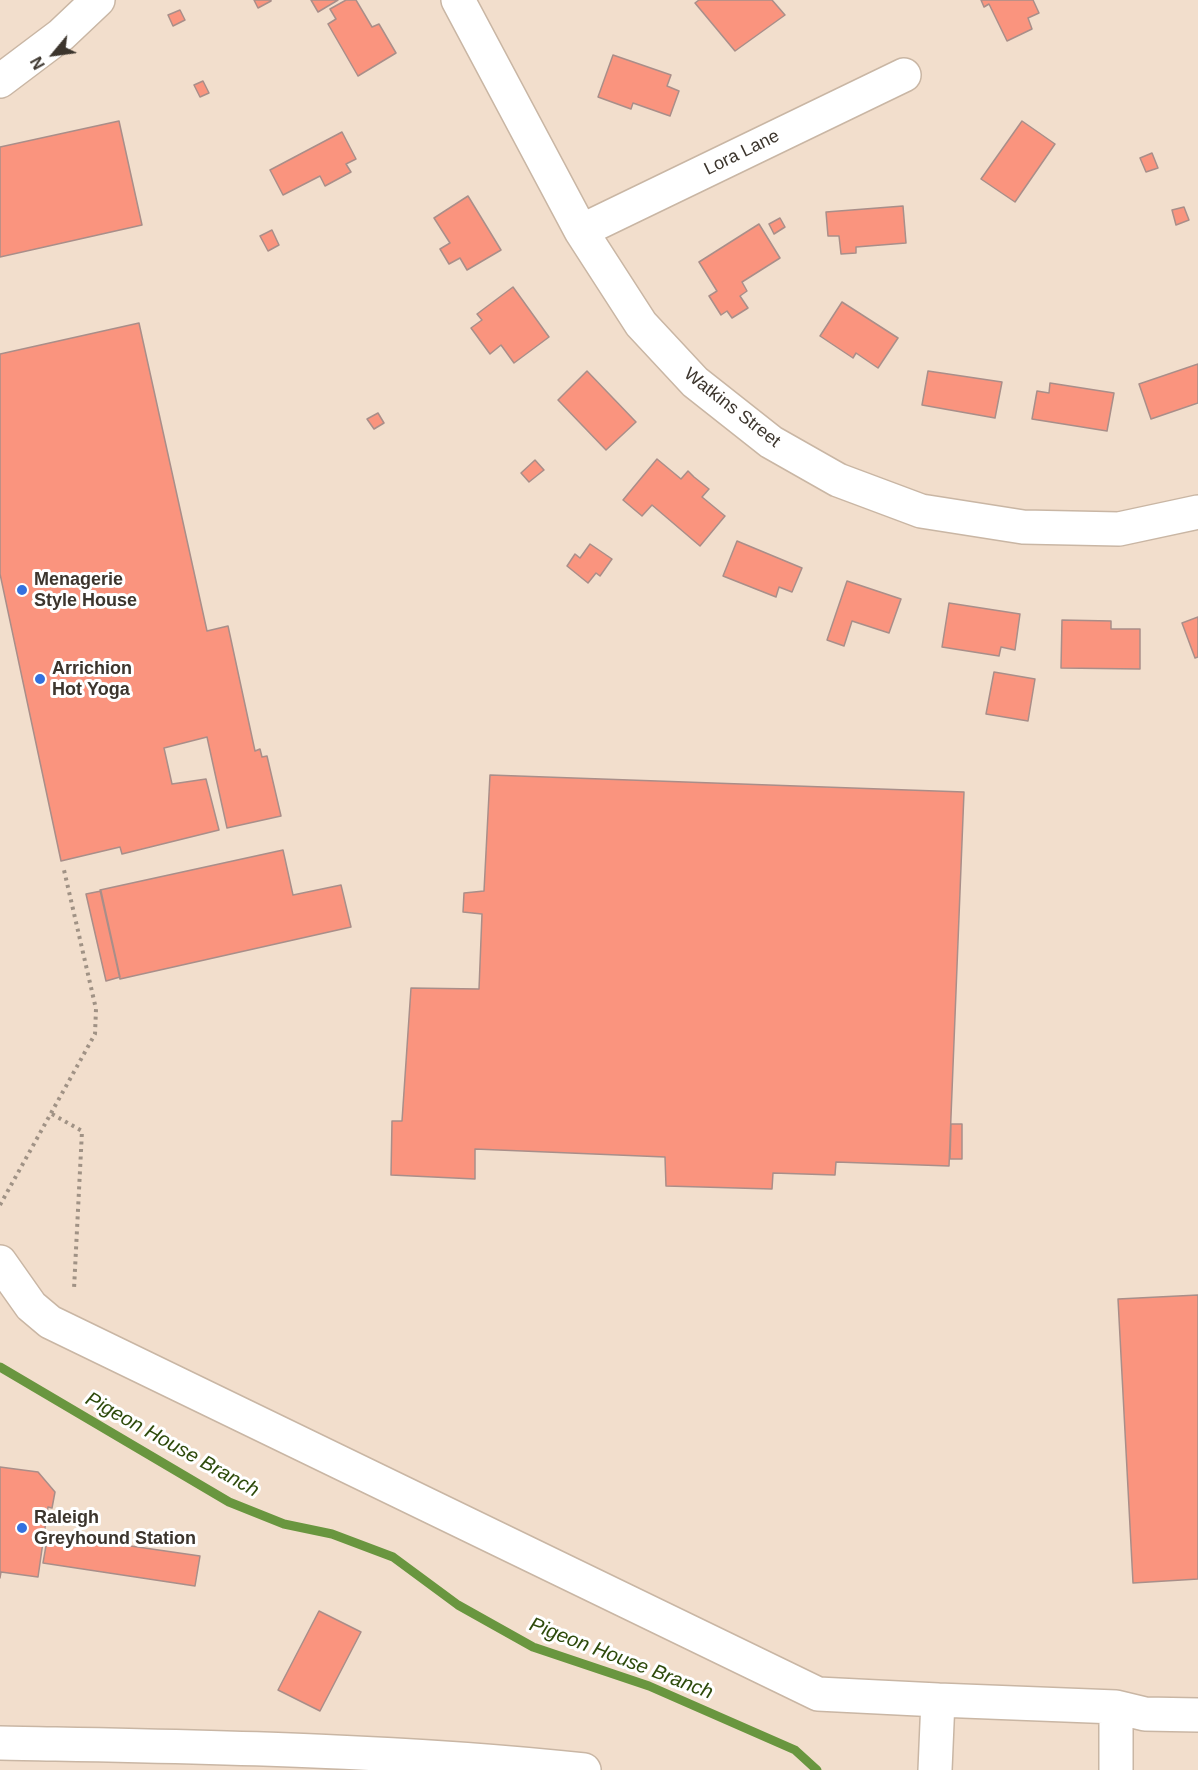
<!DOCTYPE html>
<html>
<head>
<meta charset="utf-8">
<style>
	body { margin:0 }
	#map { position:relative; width:1198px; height:1770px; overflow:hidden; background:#f2decc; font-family:Arial,sans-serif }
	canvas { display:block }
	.north { position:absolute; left:24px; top:24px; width:60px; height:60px; -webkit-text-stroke:4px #fff; paint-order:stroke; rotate:241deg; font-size:16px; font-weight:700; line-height:24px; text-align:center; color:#3c352d }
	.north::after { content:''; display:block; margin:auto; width:21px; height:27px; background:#3c352d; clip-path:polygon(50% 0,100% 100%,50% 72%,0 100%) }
</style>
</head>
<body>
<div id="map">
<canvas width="1198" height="1770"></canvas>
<div class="north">N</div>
</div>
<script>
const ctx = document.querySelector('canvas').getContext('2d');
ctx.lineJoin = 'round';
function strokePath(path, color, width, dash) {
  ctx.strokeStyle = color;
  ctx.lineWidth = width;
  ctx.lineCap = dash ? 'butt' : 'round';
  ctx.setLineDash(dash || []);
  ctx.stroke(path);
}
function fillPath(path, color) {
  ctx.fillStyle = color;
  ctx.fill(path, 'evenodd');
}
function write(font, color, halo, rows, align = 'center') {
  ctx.font = font + ' Arial,sans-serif';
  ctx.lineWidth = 6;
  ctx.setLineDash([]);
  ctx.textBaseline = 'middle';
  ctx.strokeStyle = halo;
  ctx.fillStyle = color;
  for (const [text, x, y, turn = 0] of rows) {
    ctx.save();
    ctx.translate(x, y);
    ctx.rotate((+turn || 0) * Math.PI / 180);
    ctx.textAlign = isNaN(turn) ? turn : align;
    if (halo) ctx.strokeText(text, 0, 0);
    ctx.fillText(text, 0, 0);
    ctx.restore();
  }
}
const stream = new Path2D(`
	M0,1367l229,135 55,22 48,10 61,23 65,48 75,42 116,39 146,64 22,20`);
const building = new Path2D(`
	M254,0h17v1l-13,7z
	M311,0h27l-20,12z
	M346,0h10l16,27 7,-3 17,29 -38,23 -30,-52 8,-5 -6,-10z
	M699,0h73l13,15 -50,36 -40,-48z
	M981,0h52l6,13 -11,5 4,11 -25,12 -18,-37 -5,3z
	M180,10l5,10 -12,6 -5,-11z
	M613,55l58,20 -4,11 12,5 -9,25 -37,-13 -2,6 -33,-12z
	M203,81l6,12 -9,4 -6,-12z
	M119,121l23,104 -142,32v-110z
	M1022,121l33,23 -40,58 -34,-23z
	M342,132l14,27 -10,5 5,8 -26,14 -5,-10 -37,19 -13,-25z
	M1152,153l6,15 -12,4 -6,-14z
	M468,196l33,54 -34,20 -7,-12 -11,6 -9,-15 10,-6 -16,-25z
	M903,206l3,37 -50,4v6l-15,1 -2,-18h-11l-2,-24z
	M1184,207l5,13 -13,5 -4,-15z
	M780,218l5,9 -11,7 -5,-10z
	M759,224l21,34 -38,24 5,9 -7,5 8,12 -16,10 -5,-7 -6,4 -12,-19 8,-5 -18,-29z
	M272,230l7,15 -11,6 -8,-15z
	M513,287l36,50 -35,26 -13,-18 -11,9 -19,-26 11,-8 -5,-6z
	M842,302l56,36 -20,30 -22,-15 -3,5 -33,-22z
	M139,323l68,308 21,-5 27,125 5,-2 2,8 5,-1 14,60 -54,12 -20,-91 -43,11 8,36 34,-5 13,51 -97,24 -2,-7 -59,14 -61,-287v-220z
	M1198,364v39l-47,16 -12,-35z
	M587,371l49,51 -30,28 -48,-50z
	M928,371l74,11 -7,36 -73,-13z
	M1050,383l64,10 -7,38 -75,-12 5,-28 12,2z
	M378,413l6,10 -10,6 -7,-10z
	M657,459l24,20 7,-8 6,6 15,12 -7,8 23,19 -25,30 -48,-41 -10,11 -19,-16z
	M535,460l9,10 -15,12 -8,-9z
	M737,541l65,27 -10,24 -13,-5 -3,10 -53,-21z
	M590,544l22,15 -12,17 -4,-3 -8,10 -21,-17 8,-12 5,4z
	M847,581l54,18 -12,34 -37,-12 -8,25 -17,-6z
	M949,603l71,11 -5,36 -14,-3 -2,9 -57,-9z
	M1198,617v40l-3,1 -13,-35z
	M1062,620l49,1v8h29v40l-79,-1z
	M994,672l41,7 -7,42 -42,-7z
	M490,775l474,17 -15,374 -113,-4 -1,13 -62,-2 -1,16 -106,-3 -1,-29 -190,-8v30l-84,-4 1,-54h10l9,-133 68,1 3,-75 -19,-2 1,-19 20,-2z
	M283,850l10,45 48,-10 10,42 -231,52 -20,-89z
	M101,891l19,86 -14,4 -20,-87z
	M951,1124h11v35h-12z
	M1198,1295v284l-65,4 -15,-284z
	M0,1467l38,5 17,20 -3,16 -4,-1 -10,70 -37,-5 -1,6z
	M48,1534l152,22 -5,30 -152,-23z
	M319,1611l42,21 -41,79 -42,-21z`);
const path = new Path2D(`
	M52,1114l30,17 -8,158
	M0,1205l95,-171 1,-25 -32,-139`);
const minor = new Path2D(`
	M458,0l123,231 60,93 54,58 76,60 67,38 83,31 102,16 96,2 79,-17
	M0,81l61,-46 37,-35
	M581,231l323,-156
	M0,1262l31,44 19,16 768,372 120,6 -3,70
	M938,1700l178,7v63
	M1116,1707l29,7 53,1
	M0,1743c195,4 390,6 584,27`);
const markers = [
	[22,590,6,"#3371df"],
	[40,679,6,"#3371df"],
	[22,1528,6,"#3371df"]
];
const streetNames = [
	["Lora Lane",742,153,-26],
	["Watkins Street",732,408,38]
];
const poiNames = [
	["Menagerie",34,580],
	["Style House",34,601],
	["Arrichion",52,669],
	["Hot Yoga",52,690],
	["Raleigh",34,1518],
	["Greyhound Station",34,1539]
];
const waterNames = [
	["Pigeon House Branch",172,1445,29],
	["Pigeon House Branch",621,1659,21]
];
strokePath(stream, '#69963f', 9);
fillPath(building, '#fa947e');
strokePath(building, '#a98e89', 1.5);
strokePath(minor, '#c9b6a4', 36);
strokePath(path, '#a09285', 4, [3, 4.5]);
strokePath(minor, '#fff', 33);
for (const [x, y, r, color] of markers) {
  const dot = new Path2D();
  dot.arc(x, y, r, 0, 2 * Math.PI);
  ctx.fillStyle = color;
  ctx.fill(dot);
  strokePath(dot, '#fff', 2);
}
write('18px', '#3c352d', '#fff', streetNames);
write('bold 18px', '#3c352d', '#fff', poiNames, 'left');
write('italic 20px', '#2d4a0b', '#fff', waterNames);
</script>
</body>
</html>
